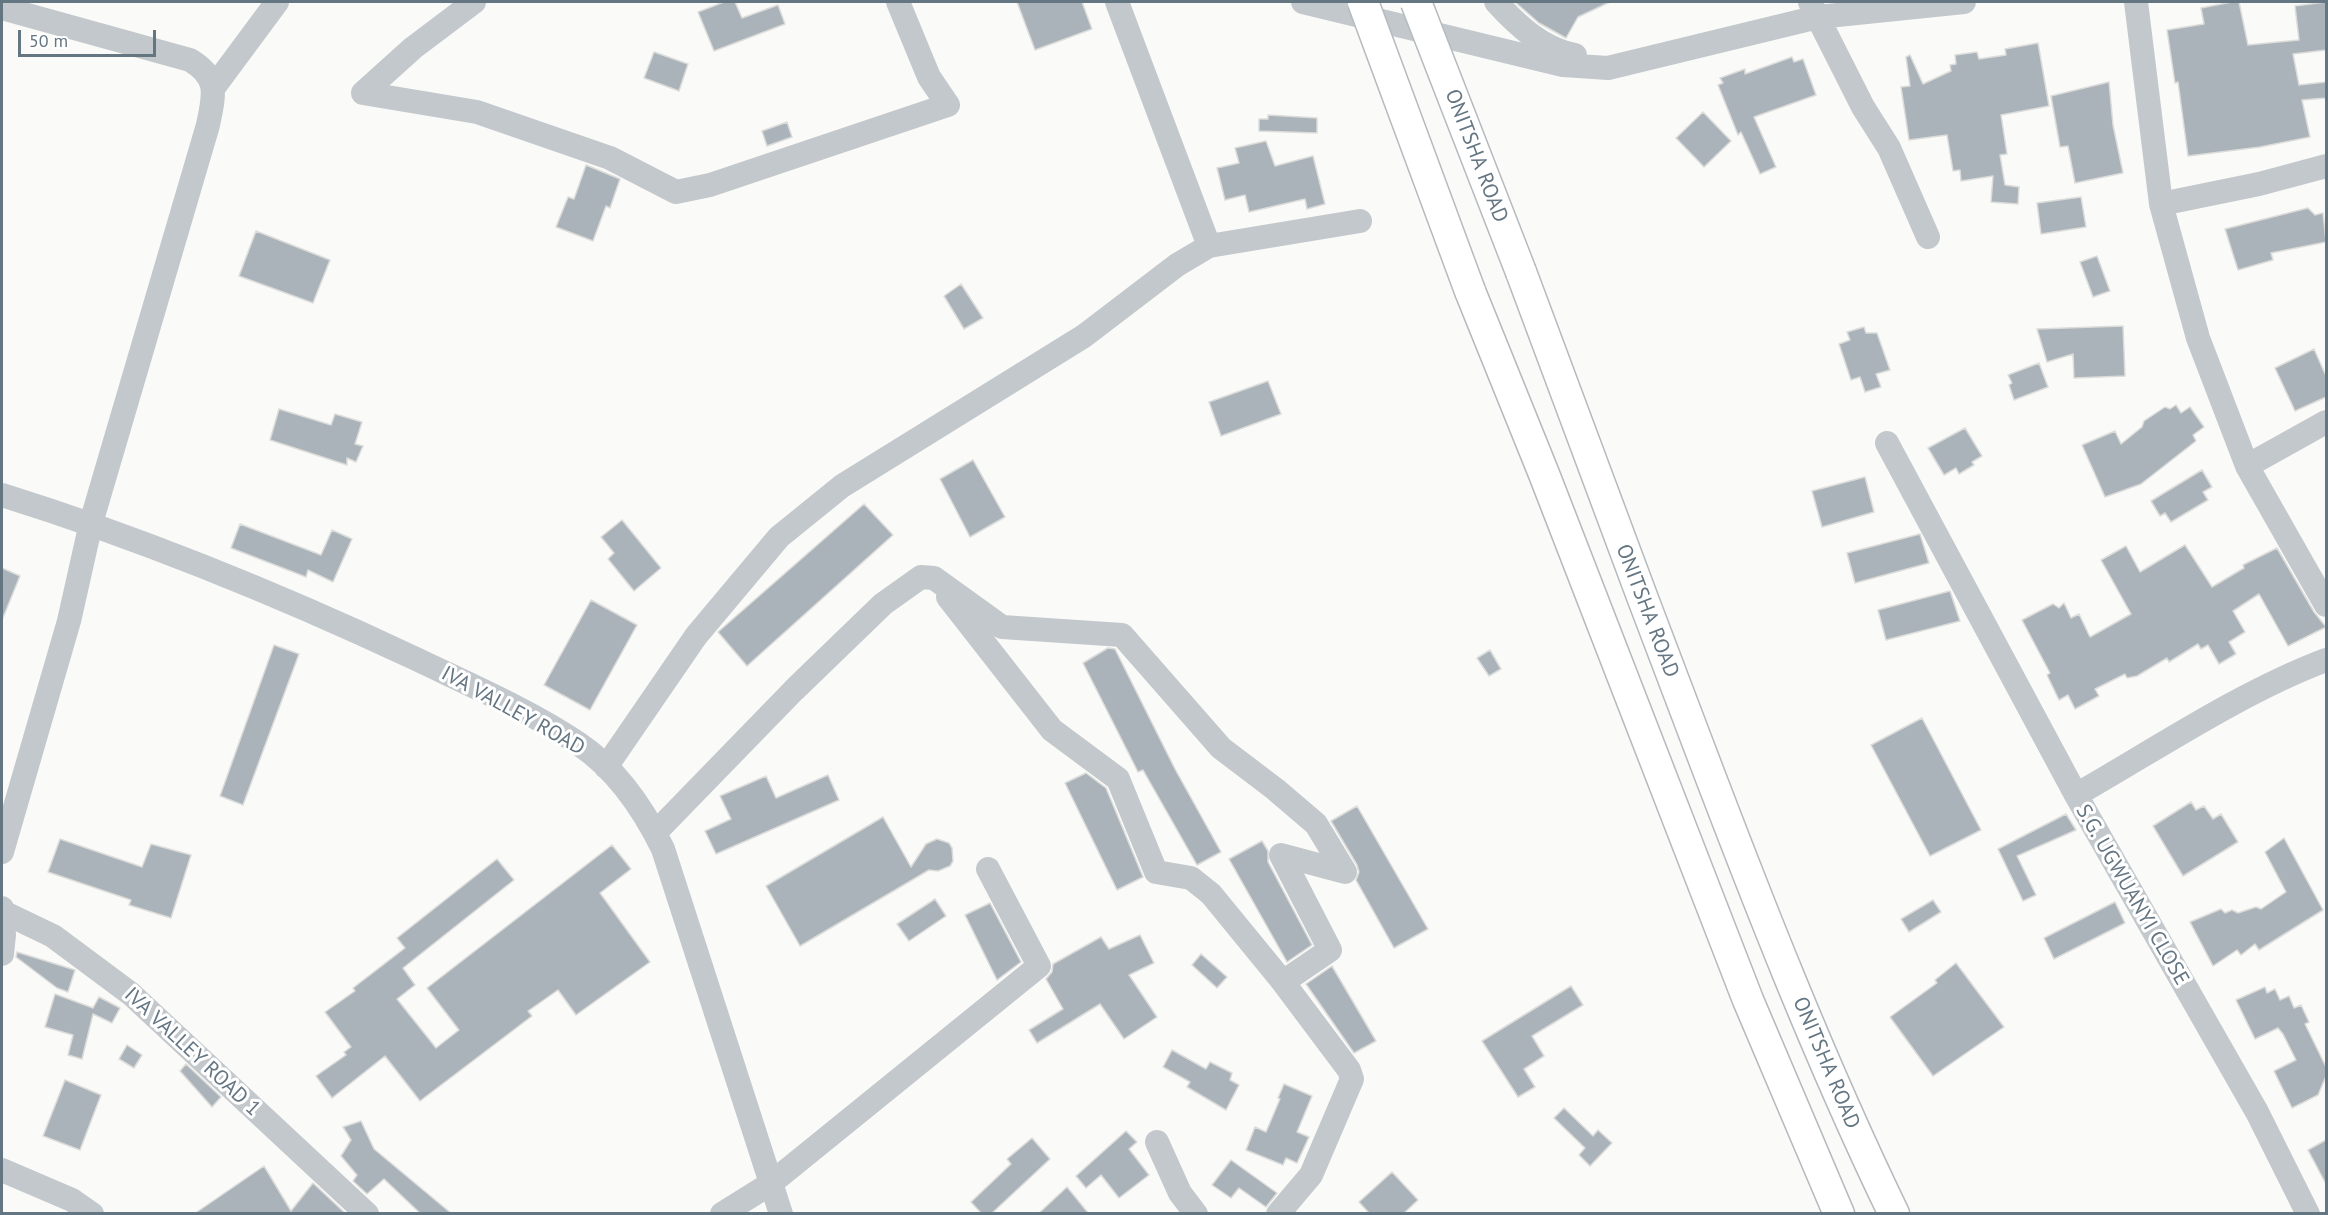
<!DOCTYPE html>
<html>
<head>
<meta charset="utf-8">
<style>
	body { margin:0 }
	#map { position:relative; width:2328px; height:1215px; overflow:hidden; background:#fafaf8; font-family:"PT Sans",sans-serif }
	canvas { display:block }
	.frame { position:absolute; inset:0; border:3px solid #657683; pointer-events:none }
	.scale { position:absolute; left:18px; top:30px; width:138px; height:27px; box-sizing:border-box; border:3px solid #657683; border-top:0; padding-left:8px; font-size:18px; line-height:21px; white-space:nowrap; color:#657683; -webkit-text-stroke:4px #fff; paint-order:stroke }
</style>
</head>
<body>
<div id="map">
<canvas width="2328" height="1215"></canvas>
<div class="frame"></div>
<div class="scale">50 m</div>
</div>
<script>
const ctx = document.querySelector('canvas').getContext('2d');
ctx.lineJoin = 'round';
function fillPath(path, color) {
  ctx.fillStyle = color;
  ctx.fill(path, 'evenodd');
}
function strokePath(path, color, width, dash) {
  ctx.strokeStyle = color;
  ctx.lineWidth = width;
  ctx.lineCap = dash ? 'butt' : 'round';
  ctx.setLineDash(dash || []);
  ctx.stroke(path);
}
function write(font, color, halo, rows, align = 'center') {
  ctx.font = font + ' "PT Sans",sans-serif';
  ctx.lineWidth = 6;
  ctx.setLineDash([]);
  ctx.textBaseline = 'middle';
  ctx.strokeStyle = halo;
  ctx.fillStyle = color;
  for (const [text, x, y, turn = 0] of rows) {
    ctx.save();
    ctx.translate(x, y);
    ctx.rotate((+turn || 0) * Math.PI / 180);
    ctx.textAlign = isNaN(turn) ? turn : align;
    if (halo) ctx.strokeText(text, 0, 0);
    ctx.fillText(text, 0, 0);
    ctx.restore();
  }
}
const building = new Path2D(`
	M724,2h11l7,16 36,-13 7,19 -71,27 -16,-39z
	M1017,2h65l10,27 -57,21z
	M1515,2h95l-32,15 -12,21 -27,-15z
	M2232,2h7l9,43 51,-5 -4,-34 31,-4v48l-33,4 6,31 27,-3v16l-24,2 8,37 -50,10 -72,9 -10,-74 -3,1 -8,-53 37,-6 -3,-16z
	M2038,43l11,63 -48,9 6,39 -7,1 5,30 14,2 -1,17 -27,-2 2,-26 -32,5 -1,-11 -7,1 -6,-36 -38,5 -8,-53 9,-1 -4,-29 4,-2 13,29 28,-13 -1,-6 6,-1 -1,-9 22,-3 2,7 27,-4 -1,-6z
	M654,52l34,12 -9,27 -35,-13z
	M1792,57l2,5 9,-3 13,36 -62,22 22,50 -16,7 -19,-42 -3,3 -20,-50 5,-2 -3,-5 25,-9v5z
	M2109,82l4,43 10,48 -48,10 -7,-37 -8,1 -9,-51z
	M1703,112l28,29 -27,26 -28,-29z
	M1268,115l49,3v15l-58,-2v-12h9z
	M787,122l5,15 -25,9 -5,-15z
	M1266,141l9,25 38,-10 12,48 -18,5 -2,-10 -56,13 -4,-17 -20,5 -8,-32 22,-5 -4,-15z
	M586,165l34,14 -10,29 -4,-2 -13,35 -37,-14 12,-30 6,2z
	M2081,197l5,30 -45,7 -4,-31z
	M2308,208l7,7 8,-2 3,29 -55,11 2,7 -35,10 -13,-41z
	M256,231l74,29 -17,43 -74,-27z
	M2097,256l13,35 -17,6 -13,-35z
	M961,284l22,34 -19,11 -20,-33z
	M2123,326l2,50 -51,2 -1,-24 -26,8 -10,-33z
	M1864,327l2,6h11l13,37 -14,4 5,13 -16,5 -5,-15 -9,3 -12,-36 11,-4 -3,-8z
	M2314,349l12,27v21l-31,14 -20,-43z
	M2039,363l9,24 -34,13 -5,-15 3,-2 -4,-8z
	M1268,381l13,33 -60,22 -12,-34z
	M2176,405l5,8 9,-6 14,20 -11,8 3,6 -55,43 -36,13 -23,-52 33,-14 6,13 21,-17 2,-6 21,-14 5,2z
	M279,409l52,16 4,-11 27,8 -7,22 8,2 -7,16 -9,-4v7l-77,-25z
	M1965,428l17,28 -10,6 2,3 -15,9 -3,-6 -12,7 -16,-27z
	M973,460l32,57 -35,20 -30,-58z
	M2202,470l10,17 -9,5 5,8 -37,22 -6,-9 -5,3 -9,-15z
	M1865,477l9,35 -52,15 -10,-36z
	M864,504l29,31 -146,131 -29,-34z
	M622,520l39,48 -27,23 -26,-32 6,-6 -13,-16z
	M240,524l81,31 11,-25 20,9 -19,43 -25,-12 -2,7 -75,-29z
	M1920,534l9,29 -74,20 -8,-30z
	M2185,545l27,42 32,-19 -1,-3 34,-17 37,64 12,15 -38,19 -29,-52 -26,17 12,21 -16,10 7,12 -17,10 -11,-19 -7,4 -3,-5 -29,18 -2,-4 -30,18 -10,2 -2,-4 -30,15 4,7 -24,13 -7,-14 -9,5 -12,-25 3,-2 -28,-53 31,-16 6,4 5,-5 7,15 8,-4 11,23 41,-23 -30,-54 25,-14 14,26z
	M2,568l18,8 -18,44z
	M1950,591l10,30 -74,19 -8,-30z
	M591,600l46,25 -47,85 -46,-25z
	M274,645l25,9 -56,151 -23,-9z
	M1108,648l7,1 60,120 46,83 -24,13 -54,-95 -5,2 -55,-109z
	M1490,650l11,19 -12,7 -12,-18z
	M1922,718l59,112 -51,26 -59,-111z
	M1086,773l20,15 37,89 -26,13 -52,-107z
	M828,775l11,25 -123,54 -11,-23 26,-12 -11,-23 46,-20 10,22z
	M2191,802l5,8 8,-4 9,13 8,-5 17,28 -55,34 -30,-50z
	M1357,806l71,123 -34,19 -38,-68 3,-8 -2,-7 -26,-44z
	M2066,814l10,16 -59,26 19,39 -13,6 -25,-52z
	M883,817l28,50 15,-23 11,-5 12,4 3,5 1,13 -3,5 -12,5 -9,-1 -129,76 -34,-60z
	M2284,838l39,72 -64,40 -4,-6 -14,11 -4,-5 -24,16 -23,-44 31,-13 4,4 7,-3 6,3 18,-6 5,2 25,-17 -21,-40z
	M60,839l82,28 9,-23 40,11 -20,63 -42,-13 2,-5 -83,-28z
	M1262,841l6,10v11l44,83 -25,17 -58,-103z
	M612,845l19,24 -31,24 50,69 -74,53 -18,-25 -30,21 4,5 -112,85 -35,-45 -53,42 -16,-22 30,-21 -2,-3 7,-5 -26,-35 30,-21 -2,-3 52,-40 -8,-10 100,-79 17,21 -111,88 12,17 -18,14 39,49 23,-18 -32,-42z
	M935,899l11,17 -37,25 -12,-17z
	M1933,900l8,12 -32,20 -8,-13z
	M2115,902l10,21 -71,36 -10,-21z
	M990,903l31,59 -24,18 -32,-65z
	M1140,935l14,28 -25,12 28,42 -33,22 -24,-35 -63,39 -8,-13 34,-21 -17,-30 6,-7 1,-8 48,-27 8,12z
	M17,952l58,18 -7,22 -11,-4 -41,-31z
	M1201,954l26,23 -10,11 -25,-23z
	M1956,963l48,64 -71,49 -43,-59 47,-34 -2,-3z
	M1332,966l44,75 -22,12 -48,-69z
	M1571,986l12,19 -51,31 12,20 -20,13 11,18 -17,10 -36,-56z
	M2265,987l2,6 8,-4 5,11 9,-4 5,12 7,-3 8,17 -4,2 21,43v9l-8,19 -26,13 -18,-37 22,-11 -13,-26 -5,-6 -23,11 -19,-39z
	M55,994l38,14 6,-11 21,11 -8,15 -19,-9 -11,45 -14,-4 5,-20 -28,-8z
	M127,1045l15,10 -8,13 -15,-9z
	M1172,1050l34,19 4,-7 22,11 -2,7 9,5 -13,25 -39,-23 3,-5 -27,-15z
	M186,1064l35,33 -9,10 -32,-36z
	M65,1080l36,15 -21,55 -37,-14z
	M1284,1084l28,12 -15,36 12,5 -12,26 -11,-5 -3,7 -37,-15 9,-23 11,5 14,-33 -2,-1z
	M1564,1108l29,28 5,-6 14,13 -22,23 -11,-11 6,-7 -31,-30z
	M361,1121l13,28 78,65h-31l-37,-35 -17,15 -14,-13 4,-6 -16,-19 10,-16 -8,-13z
	M1126,1131l11,11 -8,7 20,26 -30,23 -18,-23 -15,13 -10,-12z
	M1032,1138l18,21 -59,55h-9l-11,-12 40,-38 -4,-5z
	M2326,1140v44l-18,-34z
	M1231,1160l46,33 -11,14 -27,-19 -8,10 -19,-13z
	M264,1166l27,45 22,-28 33,31h-152z
	M1392,1172l26,28 -15,14h-33l-11,-12z
	M1067,1187l22,27h-51z`);
const minor = new Path2D(`
	M1117,2l92,244
	M1303,2l260,63 45,3 210,-51 146,-15
	M1496,2c21,23 46,47 79,53
	M1810,2l53,105 26,41 39,89
	M2136,2l25,202 37,134 49,128 79,139
	M2,8l188,52c30,18 24,35 18,65l-117,398 -22,98 -67,231
	M214,87l63,-85
	M363,93l114,19 133,46 66,34 34,-7 238,-80 -19,-28 -31,-75
	M363,93l50,-45 61,-46
	M2161,204l98,-20 67,-18
	M1887,443l189,352 181,317 51,102
	M2247,466l79,-44
	M2,495c141,44 278,100 412,163 52,25 117,53 165,86 37,25 64,64 84,105l118,365
	M948,597l104,133 66,49 38,93 35,6 20,16 72,88
	M606,767l90,-131 83,-99 63,-51 242,-150 93,-71 32,-19 151,-25
	M2076,795c79,-45 165,-103 250,-135
	M655,833l139,-143 89,-86 38,-27 13,1 68,49 120,8 99,113 54,41 41,35 29,48 -64,-17 49,95 -47,32 66,88 3,9 -41,96 -33,39
	M2,908l2,27 -2,19
	M3,912l50,24 78,58 236,220
	M1157,1142l23,51 16,21
	M2,1170l70,30 20,14
	M722,1214l48,-30 269,-218 -51,-97`);
const major = new Path2D(`
	M1521,272c58,157 117,315 177,472 60,158 122,317 196,470
	M1470,291l74,183 204,526 91,214`);
const majorBridge = new Path2D(`
	M1363,2l107,289
	M1416,2l105,270`);
const streetNames = [
	["ONITSHA ROAD",1476,156,69],
	["ONITSHA ROAD",1647,611,69],
	["IVA VALLEY ROAD",513,711,29],
	["S.G. UGWUANYI CLOSE",2132,895,60],
	["IVA VALLEY ROAD 1",192,1052,43],
	["ONITSHA ROAD",1826,1063,67]
];
fillPath(building, '#aab3b9');
strokePath(building, '#dcdcda', 1.5);
strokePath(major, '#b5babe', 33);
strokePath(minor, '#c3c8cc', 24);
strokePath(major, '#fff', 30);
strokePath(majorBridge, '#b5babe', 33, []);
strokePath(majorBridge, '#fff', 30);
write('21px', '#657683', '#fff', streetNames);
</script>
</body>
</html>
